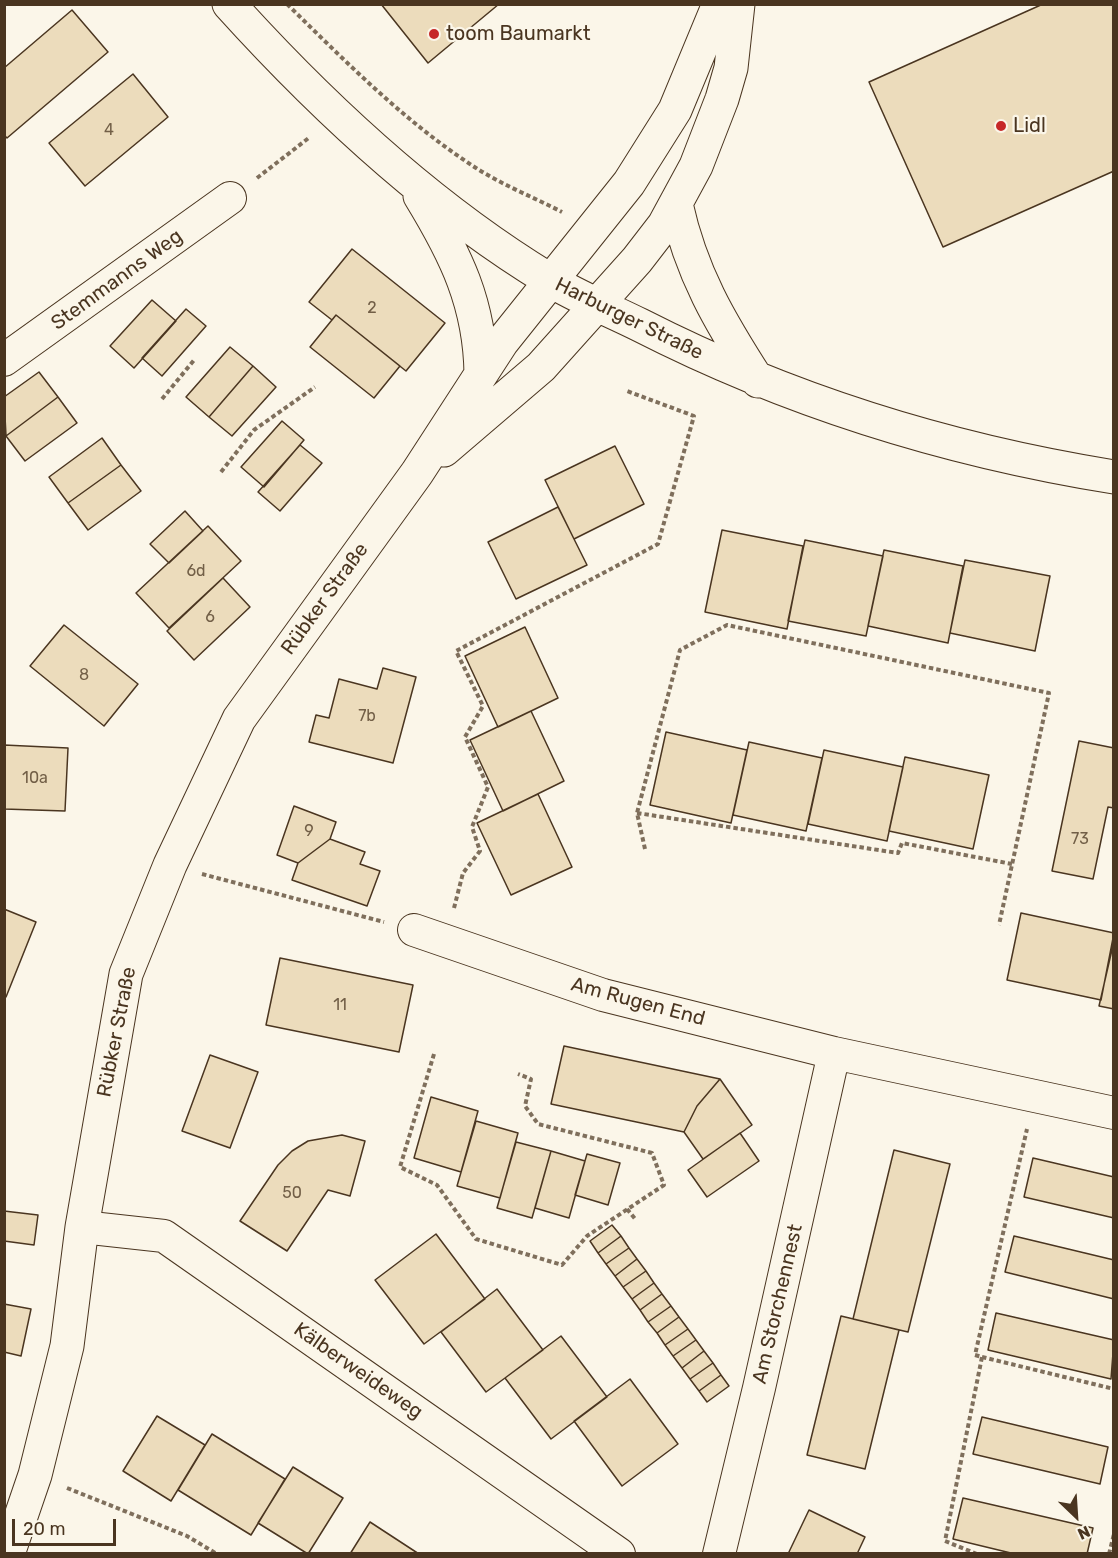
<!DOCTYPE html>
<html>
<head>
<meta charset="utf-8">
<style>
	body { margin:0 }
	#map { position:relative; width:1118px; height:1558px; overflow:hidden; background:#fbf6e9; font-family:Rubik,sans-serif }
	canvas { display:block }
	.frame { position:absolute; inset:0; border:6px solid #4a3520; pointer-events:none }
	.north { position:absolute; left:1046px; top:1486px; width:60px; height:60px; -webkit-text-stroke:4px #fbf6e9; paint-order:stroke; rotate:155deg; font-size:16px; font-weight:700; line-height:24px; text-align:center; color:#4a3520 }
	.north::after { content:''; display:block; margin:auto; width:21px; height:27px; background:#4a3520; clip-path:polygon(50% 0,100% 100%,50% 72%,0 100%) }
	.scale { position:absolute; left:12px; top:1519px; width:104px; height:27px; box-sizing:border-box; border:3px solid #4a3520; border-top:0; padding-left:8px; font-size:18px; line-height:21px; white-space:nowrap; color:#4a3520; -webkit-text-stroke:4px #fbf6e9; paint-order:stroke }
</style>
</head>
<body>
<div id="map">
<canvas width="1118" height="1558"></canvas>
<div class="frame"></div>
<div class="north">N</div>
<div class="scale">20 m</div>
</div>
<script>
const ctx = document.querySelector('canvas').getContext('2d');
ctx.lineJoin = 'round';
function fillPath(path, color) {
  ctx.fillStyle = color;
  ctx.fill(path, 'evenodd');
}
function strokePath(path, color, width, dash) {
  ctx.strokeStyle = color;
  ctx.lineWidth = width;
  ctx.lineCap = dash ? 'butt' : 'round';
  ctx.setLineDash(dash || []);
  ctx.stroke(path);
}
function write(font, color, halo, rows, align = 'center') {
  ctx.font = font + ' Rubik,sans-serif';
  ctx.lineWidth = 4.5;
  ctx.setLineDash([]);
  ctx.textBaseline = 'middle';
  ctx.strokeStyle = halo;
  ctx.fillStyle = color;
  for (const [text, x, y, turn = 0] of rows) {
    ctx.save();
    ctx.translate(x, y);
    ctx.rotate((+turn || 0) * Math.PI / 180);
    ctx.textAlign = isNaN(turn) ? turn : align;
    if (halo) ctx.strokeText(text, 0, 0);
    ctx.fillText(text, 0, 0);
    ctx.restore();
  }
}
const building = new Path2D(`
	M381,4h118l-71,59z
	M1043,4h71v167l-171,76 -74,-165z
	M72,10l36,42 -101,86 -3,-3v-67z
	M133,74l35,43 -83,69 -36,-43z
	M352,249l93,74 -39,48 -70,-56 -4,5 -23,-18z
	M152,300l24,21 -42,47 -24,-22z
	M186,309l20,17 -44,50 -20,-18z
	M336,315l64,51 -26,32 -64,-51z
	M230,347l23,19 -44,51 -23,-20z
	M253,366l23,21 -44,49 -23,-19z
	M39,372l19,25 -52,39 -2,-39z
	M58,397l19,26 -52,38 -19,-25z
	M282,421l22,19 -40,47 -23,-20z
	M102,438l19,27 -53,38 -19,-26z
	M300,445l22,18 -42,48 -22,-19z
	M615,446l29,58 -70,35 -29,-59z
	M121,465l20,26 -53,39 -20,-27z
	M558,507l29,58 -71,34 -28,-57z
	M185,511l18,20 -34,32 -19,-19z
	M208,526l33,35 -72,67 -33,-35z
	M722,530l81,16 -16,83 -82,-17z
	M805,540l78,16 -17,80 -78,-15z
	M884,550l79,16 -15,77 -80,-17z
	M965,560l85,16 -15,75 -85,-18z
	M223,578l27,29 -56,53 -27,-29z
	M64,625l74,59 -34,42 -74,-60z
	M525,627l33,71 -60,29 -33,-71z
	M383,668l33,9 -23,86 -84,-21 7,-27 13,3 10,-39 38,10z
	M531,711l33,70 -61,30 -33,-71z
	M666,732l81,18 -16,73 -81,-18z
	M1079,741l35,7v60l-6,-1 -15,72 -41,-8z
	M749,742l73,16 -16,73 -73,-16z
	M4,745l64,3 -3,63 -61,-2z
	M824,750l79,17 -16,74 -79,-17z
	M905,757l84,18 -16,74 -84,-18z
	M538,794l34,73 -61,28 -34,-72z
	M294,806l42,16 -6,17 -32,24 -21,-8z
	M330,839l35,13 -5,12 20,7 -13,35 -75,-26 6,-17z
	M4,909l32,13 -30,75 -2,-1z
	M1021,913l93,20 -13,67 -94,-20z
	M1114,941v68l-15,-3z
	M280,958l133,27 -14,67 -133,-27z
	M564,1046l156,33 -23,27 -13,26 -133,-28z
	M210,1055l48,17 -28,76 -48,-17z
	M720,1079l32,46 -49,34 -19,-27 13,-26z
	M431,1097l47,14 -17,61 -47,-14z
	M476,1121l42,12 -18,65 -43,-12z
	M740,1133l19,28 -52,36 -19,-27z
	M342,1135l23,6 -15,55 -22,-6 -41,61 -47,-30 38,-56 14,-14 16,-10z
	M516,1142l35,9 -19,67 -35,-10z
	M894,1150l56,14 -42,168 -55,-13z
	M551,1151l34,10 -16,57 -34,-10z
	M587,1154l33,9 -12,42 -33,-10z
	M1033,1158l81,19v41l-90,-21z
	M4,1211l34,4 -4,30 -30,-4z
	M612,1225l9,11 -23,17 -8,-12z
	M436,1234l49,65 -61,45 -49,-64z
	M621,1236l8,12 -23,16 -8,-11z
	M1014,1236l100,24v39l-109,-27z
	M629,1248l8,11 -22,17 -9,-12z
	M637,1259l9,12 -23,16 -8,-11z
	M646,1271l8,12 -22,16 -9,-12z
	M654,1283l8,11 -22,16 -8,-11z
	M497,1289l46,61 -57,42 -45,-60z
	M662,1294l9,12 -23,16 -8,-12z
	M4,1304l27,5 -10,47 -17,-4z
	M671,1306l8,11 -22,16 -9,-11z
	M996,1313l118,27 -3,39 -123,-29z
	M841,1316l58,14 -34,139 -58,-14z
	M679,1317l9,12 -23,16 -8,-12z
	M688,1329l8,11 -23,16 -8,-11z
	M561,1336l46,61 -56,42 -46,-61z
	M696,1340l8,11 -22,17 -9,-12z
	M704,1351l9,12 -23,16 -8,-11z
	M713,1363l8,12 -22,16 -9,-12z
	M721,1375l8,11 -22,16 -8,-11z
	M630,1379l48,65 -56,42 -48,-65z
	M157,1416l48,29 -34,56 -48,-30z
	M982,1417l126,30 -8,37 -127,-30z
	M212,1434l73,45 -34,56 -73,-45z
	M293,1467l50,31 -35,56 -50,-31z
	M963,1498l130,30 -6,26h-72l-62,-15z
	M809,1510l56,27 -8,17h-69z
	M370,1522l49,32h-69z`);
const path = new Path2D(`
	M287,4c58,57 117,117 186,162 27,18 60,31 89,46
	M257,178l53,-41
	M162,399l33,-40
	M221,472l33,-42 61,-43
	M637,813l261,40 4,-10 110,21
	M645,849l-8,-36 43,-163 47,-25 322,68 -50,232
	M202,874l182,48
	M454,908l9,-35 17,-22 -8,-24 16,-40 -23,-50 18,-31 -27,-55 202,-107 36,-128 -67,-25
	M434,1054l-34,113 37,18 39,54 86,26 25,-29 77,-51 -12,-32 -114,-29 -13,-18 6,-27 -13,-5
	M627,1209l9,11
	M982,1357l132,32
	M67,1488l120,48 30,18
	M977,1554l-32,-13 37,-184 -7,-2 52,-226
	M1109,1554l5,-20`);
const minor = new Path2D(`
	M4,360l226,-162
	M414,930l189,65 231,58 280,60
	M82,1227l82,9 455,318
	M719,1554l40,-166 75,-335`);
const tertiary = new Path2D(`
	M229,4c94,104 199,202 319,275 29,18 62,31 92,46 151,77 306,125 474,152
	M420,196c36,59 60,108 61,178
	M676,204c15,69 44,118 82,177
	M444,450l97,-83 96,-107 27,-35 32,-59 26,-67 9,-31 7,-64
	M8,1554l27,-79 32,-129 15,-119 44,-253 44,-109 69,-146 178,-246 85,-131 127,-159 46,-73 44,-106`);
const markers = [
	[434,34,6,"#c62828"],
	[1001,126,6,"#c62828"]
];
const numberNames = [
	["4",109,130],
	["2",372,308],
	["6d",196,571],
	["6",210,617],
	["8",84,675],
	["7b",367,716],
	["10a",35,778],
	["9",309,831],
	["73",1080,839],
	["11",340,1005],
	["50",292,1193]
];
const poiNames = [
	["toom Baumarkt",446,34],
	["Lidl",1013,126]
];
const streetNames = [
	["Stemmanns Weg",117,280,-36],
	["Harburger Straße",629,319,26],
	["Rübker Straße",325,599,-54],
	["Am Rugen End",638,1002,15],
	["Rübker Straße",117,1032,-79],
	["Am Storchennest",778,1304,-77],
	["Kälberweideweg",358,1371,35]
];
fillPath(building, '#ecdcbc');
strokePath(building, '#4a3520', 1.5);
strokePath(minor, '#4a3520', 34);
strokePath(tertiary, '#4a3520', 35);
strokePath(path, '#7f6f5c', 4, [4.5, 3]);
strokePath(minor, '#fbf6e9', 32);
strokePath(tertiary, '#fbf6e9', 33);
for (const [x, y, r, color] of markers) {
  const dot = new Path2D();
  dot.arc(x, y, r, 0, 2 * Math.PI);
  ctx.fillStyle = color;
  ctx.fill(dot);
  strokePath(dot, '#fbf6e9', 2);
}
write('16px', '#725f47', null, numberNames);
write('20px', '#4a3520', '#fbf6e9', poiNames, 'left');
write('20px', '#4a3520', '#fbf6e9', streetNames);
</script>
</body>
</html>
